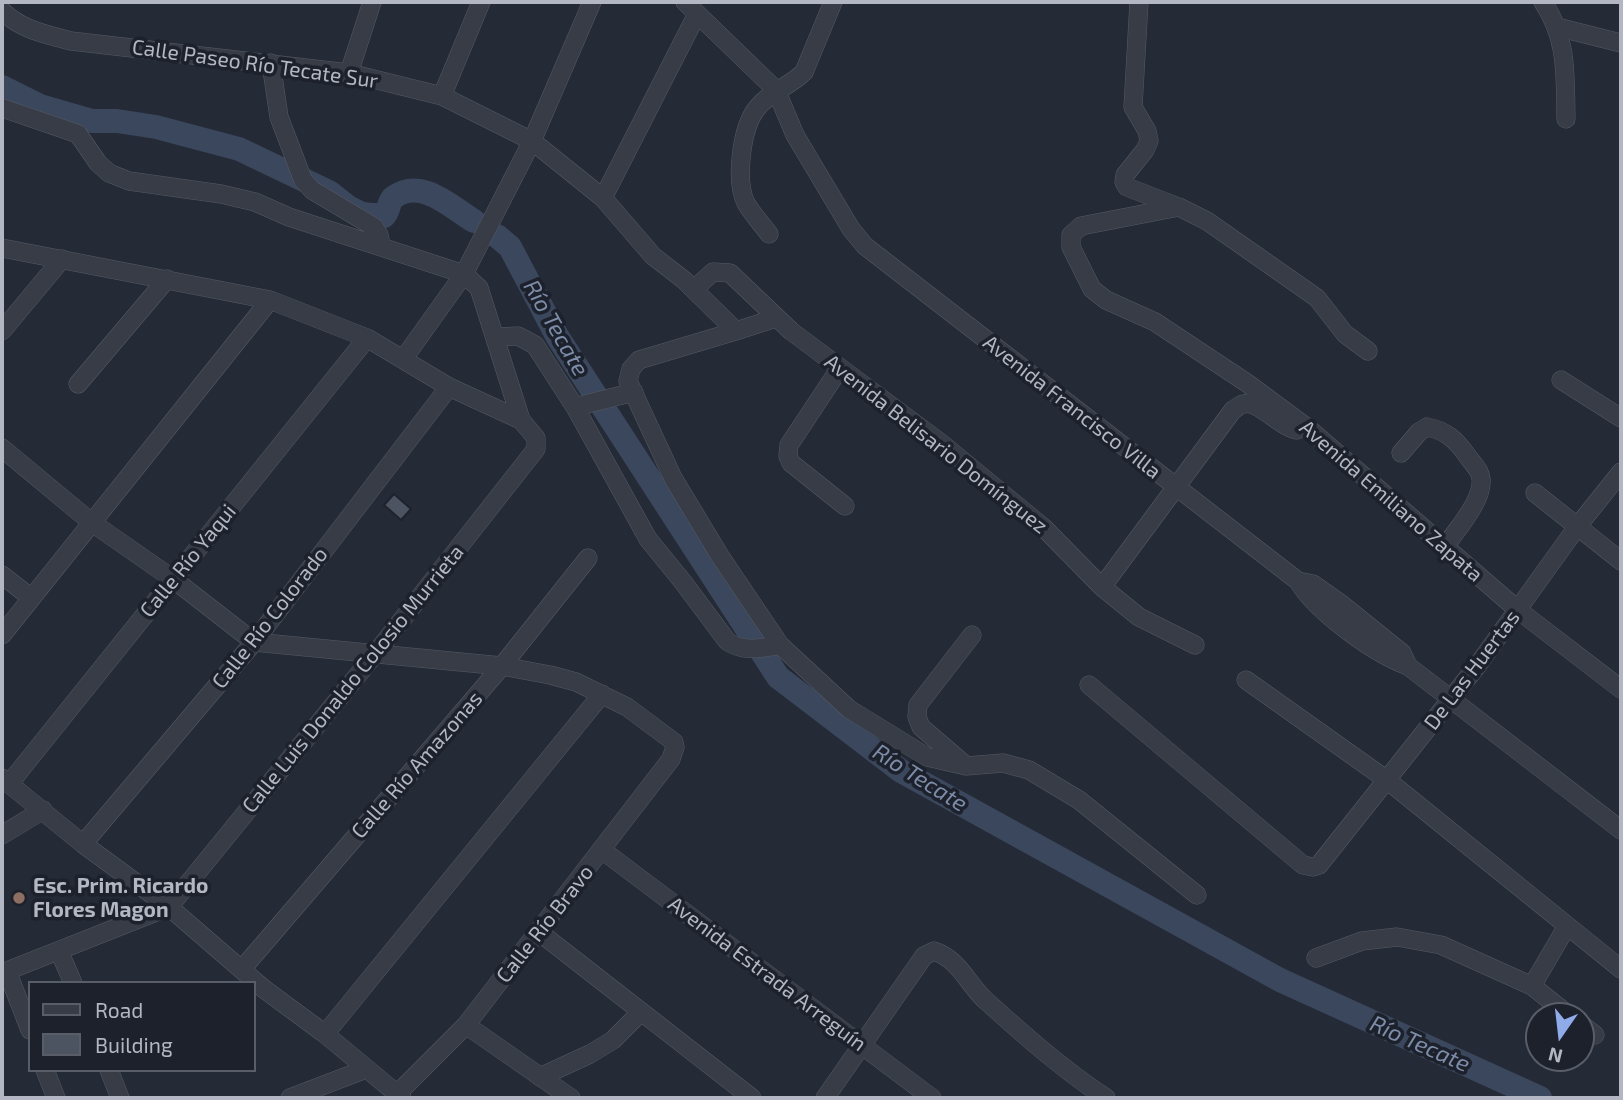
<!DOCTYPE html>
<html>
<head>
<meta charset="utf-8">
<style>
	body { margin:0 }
	#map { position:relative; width:1623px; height:1100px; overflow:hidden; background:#242a36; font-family:"Exo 2",sans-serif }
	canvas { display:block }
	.frame { position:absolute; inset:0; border:4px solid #b2b7c3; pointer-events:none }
	.legend { position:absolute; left:28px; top:981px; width:228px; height:91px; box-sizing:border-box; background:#1c212c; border:2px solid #585d68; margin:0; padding:9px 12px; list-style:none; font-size:21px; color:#b2b7c3 }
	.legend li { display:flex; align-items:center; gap:14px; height:35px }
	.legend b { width:35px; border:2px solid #585d68 }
	.north { position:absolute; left:1525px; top:1002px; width:70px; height:70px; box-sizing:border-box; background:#1c212c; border:2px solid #585d68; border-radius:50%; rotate:194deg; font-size:19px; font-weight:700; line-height:28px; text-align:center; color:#b2b7c3 }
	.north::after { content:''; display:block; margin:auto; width:24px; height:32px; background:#90abea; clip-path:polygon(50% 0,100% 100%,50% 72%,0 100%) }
</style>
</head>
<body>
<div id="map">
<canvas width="1623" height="1100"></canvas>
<div class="frame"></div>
<ul class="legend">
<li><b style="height:9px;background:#373c47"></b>Road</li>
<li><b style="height:19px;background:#4c5462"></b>Building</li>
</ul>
<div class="north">N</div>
</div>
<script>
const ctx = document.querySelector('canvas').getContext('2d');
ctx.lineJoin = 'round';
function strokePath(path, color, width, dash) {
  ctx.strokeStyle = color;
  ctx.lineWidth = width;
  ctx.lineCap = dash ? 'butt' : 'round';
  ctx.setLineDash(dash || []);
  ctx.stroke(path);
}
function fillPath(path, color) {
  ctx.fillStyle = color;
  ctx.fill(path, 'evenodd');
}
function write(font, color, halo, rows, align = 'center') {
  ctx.font = font + ' "Exo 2",sans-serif';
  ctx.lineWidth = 7;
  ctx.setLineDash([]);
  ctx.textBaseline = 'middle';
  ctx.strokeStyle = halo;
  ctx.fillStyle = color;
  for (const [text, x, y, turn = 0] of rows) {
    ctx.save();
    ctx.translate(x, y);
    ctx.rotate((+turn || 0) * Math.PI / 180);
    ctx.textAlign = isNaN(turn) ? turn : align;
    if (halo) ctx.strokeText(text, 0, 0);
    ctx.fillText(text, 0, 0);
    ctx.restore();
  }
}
const river = new Path2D(`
	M2,87l38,19 52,15h25l39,6 83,22 90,43 19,15 14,7 22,2c6,-6 4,-15 10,-19 28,-20 58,11 80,24
	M497,236l13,11 47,89 221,341 123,94 379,209 260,118`);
const building = new Path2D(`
	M394,494l17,15 -10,11 -17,-15z`);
const minor = new Path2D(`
	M685,2l91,88 19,45 56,94 14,17 433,335c18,31 77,73 110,85l213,164
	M1139,2l-6,105 14,24 2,10 -4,9 -20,25 -1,7 3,5 49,19
	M1543,2c25,38 22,72 23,117
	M2,11c20,19 43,23 69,30l278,32 93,23 90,45 71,57 50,58 31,24 52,51 40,-13
	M1557,27l64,16
	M271,63l8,54 24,63 9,10 62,37 5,8 2,10
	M349,73l23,-71
	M442,96l39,-94
	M2,108l76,26 20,29 11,10 20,8 92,13 34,8 34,15 175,57 15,14 42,132
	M603,198l94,-184
	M769,234c-7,-10 -17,-20 -23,-31 -11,-22 -5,-75 11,-95 15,-18 32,-21 47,-36l29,-70
	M2,248l268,52 97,38 82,49 72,33 15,18v11l-161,205 -206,253 -167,66
	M694,289l19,-17 17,1 61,58 150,112 102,84 59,60 37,30 56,28
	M2,331l60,-72
	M736,331l-97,29 -8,9 -3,12 45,97 47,78 60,89 69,64 78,48 39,9 37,-3 26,7 50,30 118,95
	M497,337l21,-1 17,9 40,62 59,-15
	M1368,351l-23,-17 -28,-36 -110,-77 -28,-14 -98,19 -10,9v12l21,42 14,11 49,22 92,61 62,46 209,181 103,79
	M404,358l60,-84 68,-133 60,-139
	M840,368l-51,77 -1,11 3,7 54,43
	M1561,380l60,38
	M78,384l89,-105
	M575,407l73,132 35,43 44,59c16,12 34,7 53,4
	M2,448l89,74 82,57 81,63 248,24 48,9 26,7 51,25 47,35 1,5 -4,12 -205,266 -69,69
	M1401,453l18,-21 8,-5c18,3 29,13 39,27 4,6 10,12 13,18 11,22 -23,58 -35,76
	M1535,493l86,68
	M2,575l28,22
	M1298,581l15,3 27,19 62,50 6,13
	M1102,587l131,-177c4,-2 7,-6 11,-6 14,-4 37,24 53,26
	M2,635l268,-335
	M1246,680l141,100 234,189
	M1089,685l214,180 10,2 6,-2 158,-199 100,-139 44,-55
	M964,764l-43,-37 -4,-10 1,-12 54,-70
	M2,778l81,66 86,63 95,82 61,45 77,64
	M9,784l358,-446
	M2,835l41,-25
	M83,844l171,-202 195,-255
	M602,850l330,248
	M539,932l213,166
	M59,951l14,32
	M1316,958l46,-17 35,-4 44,8 91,41 38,30
	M242,969l260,-303 86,-108
	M7,971l23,59
	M1532,986l35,-60
	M1581,1024l14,11
	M466,1025l105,73
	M325,1034l277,-340
	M45,1070l11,28
	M109,1070l11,28
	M540,1077l50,-23 23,-14 28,-28
	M290,1098l76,-29
	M825,1098l99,-142 10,-5c24,8 33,31 50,48 40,36 77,69 122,99`);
const markers = [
	[19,898,7,"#8d6e63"]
];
const streetNames = [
	["Calle Paseo Río Tecate Sur",255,64,8],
	["Avenida Francisco Villa",1072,407,38],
	["Avenida Belisario Domínguez",936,444,38],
	["Avenida Emiliano Zapata",1391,501,41],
	["Calle Río Yaqui",188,561,-51],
	["Calle Río Colorado",270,618,-52],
	["De Las Huertas",1472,670,-53],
	["Calle Luis Donaldo Colosio Murrieta",353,679,-51],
	["Calle Río Amazonas",417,765,-49],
	["Calle Río Bravo",545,924,-52],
	["Avenida Estrada Arreguín",767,974,37]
];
const poiNames = [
	["Esc. Prim. Ricardo",33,886],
	["Flores Magon",33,910]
];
const waterNames = [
	["Río Tecate",556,328,60],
	["Río Tecate",920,778,32],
	["Río Tecate",1420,1044,24]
];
strokePath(river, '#3b475d', 24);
fillPath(building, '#4c5462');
strokePath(building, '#1e232e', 2);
strokePath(minor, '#555a65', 19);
strokePath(minor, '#373c47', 18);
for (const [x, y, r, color] of markers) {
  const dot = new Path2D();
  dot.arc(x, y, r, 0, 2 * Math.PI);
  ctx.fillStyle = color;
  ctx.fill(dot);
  strokePath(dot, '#1c212c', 2.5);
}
write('21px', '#b2b7c3', '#1c212c', streetNames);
write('bold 21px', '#b2b7c3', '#1c212c', poiNames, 'left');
write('italic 23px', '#7d8ca8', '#1c212c', waterNames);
</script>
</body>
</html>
